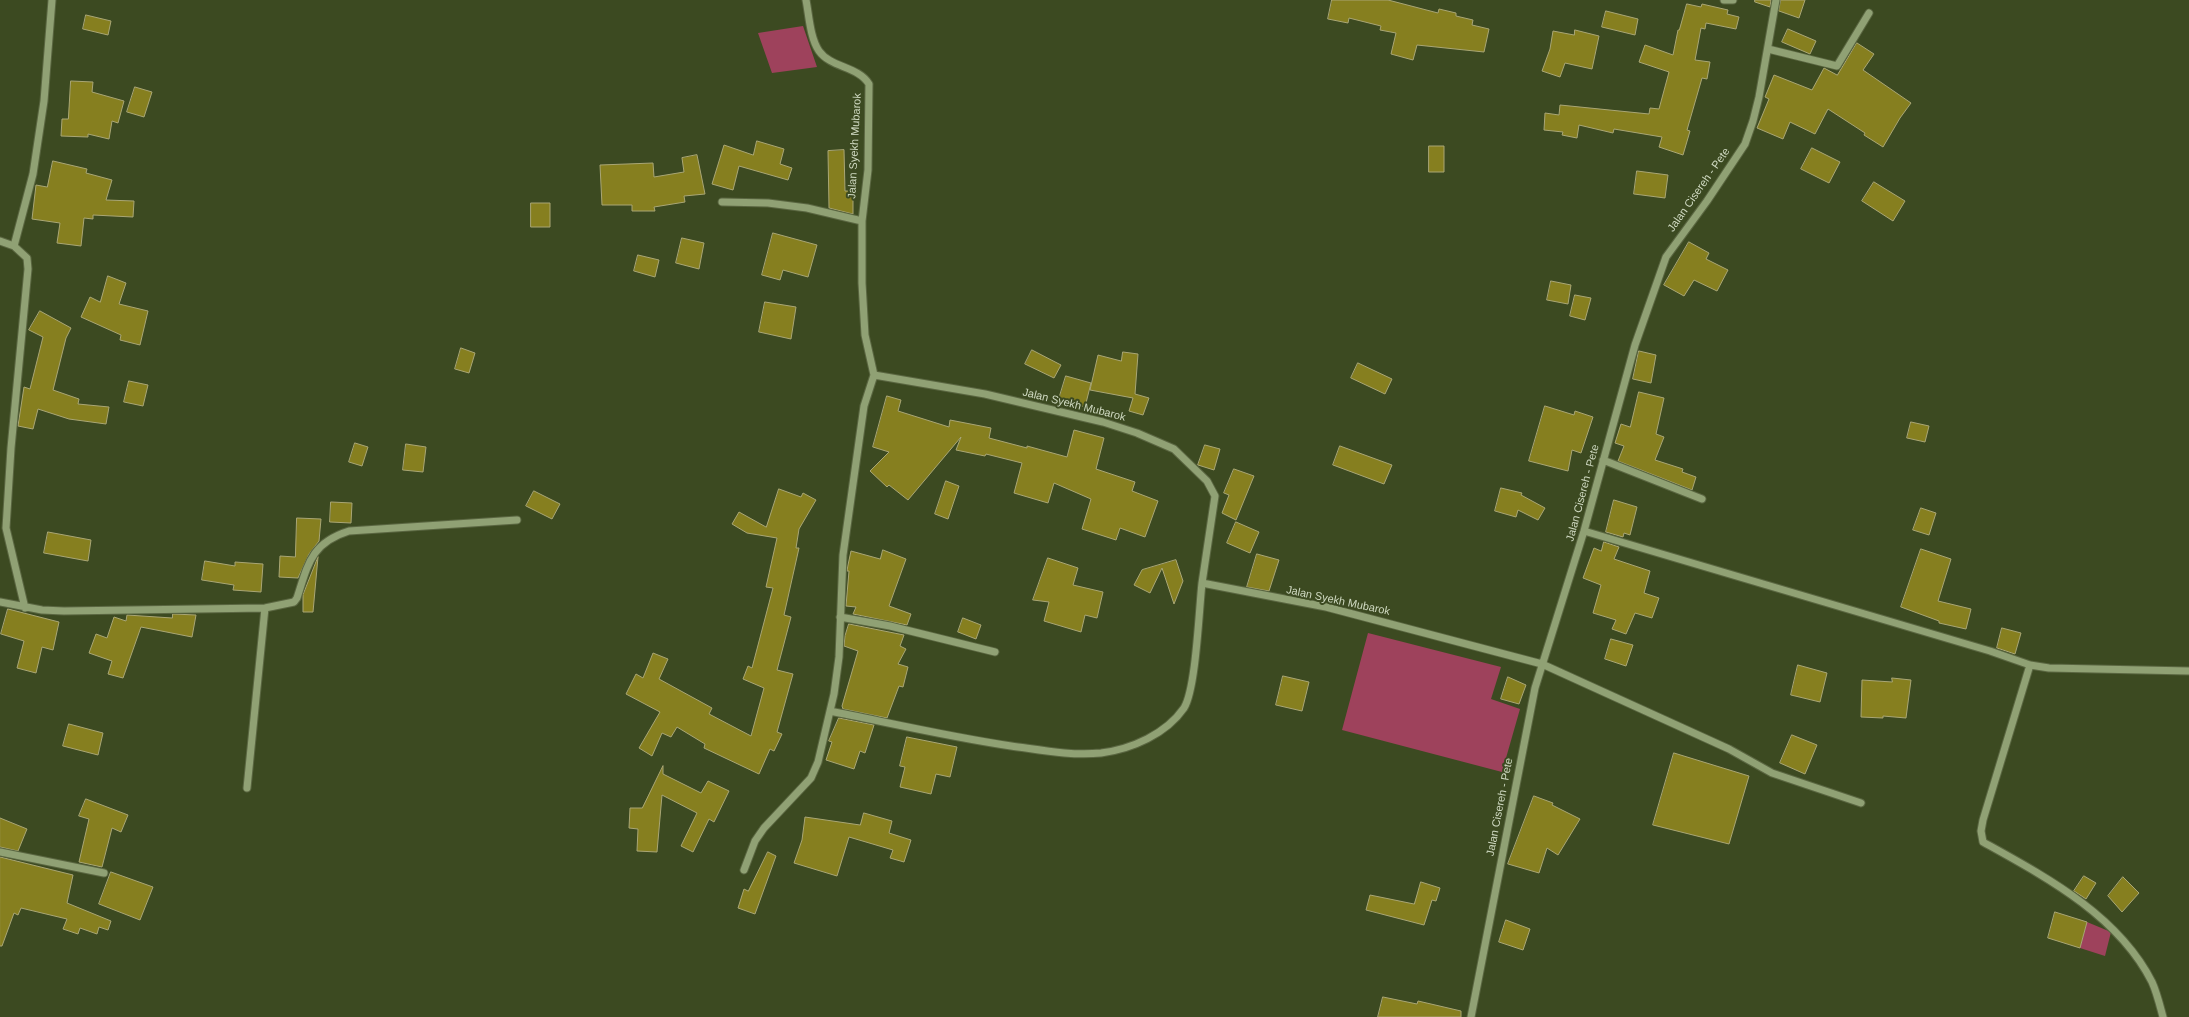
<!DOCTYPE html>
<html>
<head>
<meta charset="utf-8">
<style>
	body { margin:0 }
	canvas { display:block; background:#3c4a21 }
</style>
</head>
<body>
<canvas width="2189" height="1017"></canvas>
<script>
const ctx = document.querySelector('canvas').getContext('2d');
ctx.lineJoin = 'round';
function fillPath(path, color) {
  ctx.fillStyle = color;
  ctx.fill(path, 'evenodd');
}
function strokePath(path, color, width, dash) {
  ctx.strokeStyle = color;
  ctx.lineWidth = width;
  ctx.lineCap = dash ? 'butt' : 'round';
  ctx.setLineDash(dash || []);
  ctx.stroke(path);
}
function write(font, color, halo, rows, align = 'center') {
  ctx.font = font + ' Helvetica,sans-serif';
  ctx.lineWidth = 4;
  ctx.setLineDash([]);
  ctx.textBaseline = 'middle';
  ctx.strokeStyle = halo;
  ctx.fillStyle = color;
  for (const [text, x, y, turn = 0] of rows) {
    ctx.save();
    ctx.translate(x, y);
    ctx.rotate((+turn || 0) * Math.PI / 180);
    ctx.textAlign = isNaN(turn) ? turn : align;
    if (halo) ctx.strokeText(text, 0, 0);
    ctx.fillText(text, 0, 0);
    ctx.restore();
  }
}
const green = new Path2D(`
	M803,26l14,41 -45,6 -14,-40z
	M1368,633l133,34 -10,32 29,10 -18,63 -160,-42z
	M2087,922l24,10 -6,24 -25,-8z`);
const building = new Path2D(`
	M1332,0h56l50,13 1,-4 17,4v3l17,4 -1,5 17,4 -5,23 -67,-7 -4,15 -22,-6 5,-21 -16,-3 1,-4 -32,-8 -1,5 -20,-4z
	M1755,0h16l-1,7 -15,-5z
	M1781,0h24l-6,18 -20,-7z
	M1687,4l14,3 1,-3 26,6 -1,4 12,3 -3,12 -30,-6 -1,6 -4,-1 -6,32 15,2 -3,17 -5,-1 -15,52 3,1 -7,24 -24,-8 3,-10 -48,-8 -1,4 -34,-8 -2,13 -15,-3 1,-3 -19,-2 1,-17 14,2 1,-10 89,9 1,-6 9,1 10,-37 -30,-10 6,-17 28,10 5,-25h1z
	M1606,11l32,8 -3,16 -33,-8z
	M86,15l25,6 -3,14 -25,-6z
	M1788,29l28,12 -6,13 -28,-12z
	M1575,30l24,6 -7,33 -27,-6 -5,14 -18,-6 8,-22 3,-18 21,4z
	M1857,43l17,11 -11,16 48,33 -11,15 -17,29 -19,-12 1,-2 -37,-24 -13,25 -25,-12 -7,17 -26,-11 12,-29 -4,-2 9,-22 38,15 12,-22 13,7z
	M71,81l22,1 -1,10 32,9 -6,22 -6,-2 -3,18 -21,-5v3l-27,-1 1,-17h6z
	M135,87l17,5 -8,25 -17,-5z
	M757,141l27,8 -4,15 12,4 -4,12 -49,-14 -6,24 -21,-6 12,-39 29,10z
	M1429,146h15v26h-15z
	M1812,148l28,14 -11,21 -28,-14z
	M844,150l1,41h8v23l-24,-6 -1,-57z
	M697,155l8,39 -21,2 1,6 -31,5 1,4h-23v-6h-30l-2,-40 53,-2 1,14 30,-5 -2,-14z
	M53,161l34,8 -1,4 26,7 -6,20 28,1 -1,16 -40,-2v4l-9,-1 -3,28 -24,-3 3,-20 -28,-4 4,-34 11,2z
	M1637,171l31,4 -3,23 -31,-4z
	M1874,182l31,19 -12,20 -31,-20z
	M531,203h19v24h-19z
	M773,233l44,12 -9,32 -25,-7 -3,10 -18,-5z
	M682,238l22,5 -5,26 -23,-6z
	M1689,242l20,11 -3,6 22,11 -11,21 -23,-11 -10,16 -20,-11z
	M638,255l21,5 -4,17 -21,-6z
	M108,276l18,7 -7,21 29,7 -8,34 -20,-5 1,-5 -40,-18 9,-20 10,5z
	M1551,281l20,4 -3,19 -21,-4z
	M1575,295l16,3 -6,22 -15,-4z
	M765,302l31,5 -5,32 -32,-7z
	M40,311l31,17 -5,10 -13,52 26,9 -1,5 31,3 -3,17 -37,-5 -31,-10 -5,20 -15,-3 6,-39 6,2 13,-52 -14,-7z
	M461,348l14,5 -6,20 -14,-4z
	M1032,350l29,15 -7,13 -29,-14z
	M1639,351l17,4 -5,28 -18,-4z
	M1123,352l15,2 -3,40 14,4 -6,17 -14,-4 4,-13 -43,-8 8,-35 23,6z
	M1358,363l34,16 -7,15 -34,-16z
	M1066,376l25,7 -6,24 -26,-8z
	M129,381l19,4 -5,21 -19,-4z
	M1639,392l25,6 -8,36 8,3 -9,23 28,9 -1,3 14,5 -4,13 -74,-29 6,-15 -9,-3 6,-19 9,3z
	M887,396l14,4 -3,11 51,16 1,-7 41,8 -2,10 38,10v-2l40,11 7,-27 30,8 -8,31 39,13 -3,9 26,10 -13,36 -25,-9 -4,12 -34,-11 9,-30 -37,-16 -6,20 -34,-10 8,-30 -36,-9 -1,2 -29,-6 5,-13 -53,63 -19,-15 -2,2 -17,-16 19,-19 -16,-5z
	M1545,406l29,9 1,-4 18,6 -12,36 -9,-3 -4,21 -39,-10z
	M1911,422l18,4 -4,16 -18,-4z
	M355,443l13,4 -6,19 -13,-4z
	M406,444l20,3 -3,25 -20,-2z
	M1205,445l15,4 -6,21 -16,-5z
	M1340,446l52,19 -8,19 -51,-19z
	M1234,469l20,7 -18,44 -14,-7 7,-18 -5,-2z
	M946,481l13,5 -11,33 -13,-5z
	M1501,488l21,5 -1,2 24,13 -7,12 -20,-10 -2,7 -21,-6z
	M779,489l22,8 2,-4 13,7 -17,29 -3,19h3l-15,67 7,2 -14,53 16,4 -16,58 5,2 -8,17 -4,-2 -11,25 -55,-26 1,-4 -28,-17 -6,10 -9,-4 -10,23 -13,-8 21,-36 -34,-18 10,-20 7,4 10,-25 15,6 -9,20 53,29 -3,6 42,22 13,-48 -21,-9 5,-13 4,2 21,-80 -7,-1 11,-49 -30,-5 -15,-9 7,-12 27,15z
	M534,491l26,13 -8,15 -26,-13z
	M1614,500l23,7 -7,28 -6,-2 -1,4 -17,-5z
	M331,502l21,1 -1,20 -21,-1z
	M1921,508l15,5 -7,22 -16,-5z
	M297,518l24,1 -2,22 -10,13 -11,24 -19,-1 1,-21 15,1z
	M1236,522l23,10 -9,21 -23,-10z
	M48,532l43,8 -3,21 -44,-8z
	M1604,542l15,5 -5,12 36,12 -6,22 15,5 -7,20 -17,-5 -9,21 -14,-5 4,-9 -23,-7 8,-28 -18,-7 11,-30 7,3z
	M1921,549l30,10 -13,42 33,8 -5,20 -27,-6v-2l-38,-14z
	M883,550l23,9 -17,47 22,8 -4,11 -54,-11 3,-7 -10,-1 3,-35h-2l1,-6 3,-14 29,8z
	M1257,554l22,6 -10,31 -22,-4z
	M318,557l-5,55h-10v-17z
	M1048,558l30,10 -5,17 30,7 -6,26 -12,-3 -4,17 -37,-11 5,-19 -16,-2z
	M1176,560l7,21 -9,23 -12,-36 -12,25 -16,-8 8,-15z
	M205,561l30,5v-4l28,2 -2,28 -28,-2 1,-5 -32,-5z
	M8,609l51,13 -6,28 -11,-3 -6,26 -19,-5 7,-27 -23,-7z
	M173,614l23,1 -4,22 -51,-10 -18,51 -15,-4 4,-13 -23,-8 7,-19 11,4 7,-21 12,4 1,-6 45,3z
	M963,618l18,7 -5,14 -18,-7z
	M849,624l55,11 -4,11 6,3 -8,15 10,3 -5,20 -4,-1 -12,32 -44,-9 -1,-3 16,-55 -14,-5 1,-10z
	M2002,628l19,5 -6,21 -18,-6z
	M1611,639l22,6 -7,21 -21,-7z
	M1798,665l29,8 -7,29 -29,-7z
	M1283,676l26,6 -7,29 -26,-6z
	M1508,677l18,8 -7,19 -18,-5z
	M1892,678l19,2 -5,38 -23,-2v2l-22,-1 1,-37 30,2z
	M839,718l35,7 -9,28 -5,-2 -6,18 -28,-9 6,-18 -3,-1z
	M69,724l34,9 -5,22 -35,-9z
	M1792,735l25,10 -12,29 -25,-11z
	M907,737l50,10 -7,30 -14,-3 -5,20 -31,-7 5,-20 -5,-1z
	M1674,753l75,23 -20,68 -76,-19z
	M663,766v8l38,19 7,-12 21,10 -15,31 -5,-3 -16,33 -12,-6 16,-33 -35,-18 -5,57 -20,-1 1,-22 -9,-1 1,-20h12z
	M1534,796l19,7 -1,2 28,14 -22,36 -11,-7 -8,25 -31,-9z
	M86,799l42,16 -7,17 -9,-4 -10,39 -23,-5 10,-43 -10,-3z
	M864,813l28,8 -3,12 22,7 -7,22 -14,-4 3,-8 -44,-13 -12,39 -43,-13 8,-23 3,-23 55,8z
	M0,818l27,11 -9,22 -18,-4z
	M768,852l8,4 -21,58 -17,-6 6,-19 4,2z
	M0,857l73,18 -6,28 44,18 -3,9 -9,-3 -2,7 -17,-6 -2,6 -15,-5 4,-10 -46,-11 -3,7 -4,-2 -12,33h-2z
	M111,872l42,15 -13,33 -41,-16z
	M2084,876l12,7 -10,16 -12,-8z
	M2123,877l16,16 -17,19 -14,-16z
	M1421,882l19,6 -4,13 -4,-1 -8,25 -58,-15 4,-15 44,9z
	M2055,912l32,10 -7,26 -32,-10z
	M1506,920l24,9 -7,21 -24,-8z
	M1383,997l34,7 1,-3 43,10v6h-83z`);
const minor = new Path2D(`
	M806,0c3,15 4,38 13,51 12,17 39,15 50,33l-1,86 -6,51v62l3,52 9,40
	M1724,0h9
	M1768,49l69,17 32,-53
	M722,202l46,1 39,5 55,13
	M0,241l14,5 19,-72 11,-73 8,-101
	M14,246l13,12 1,11 -17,179 -5,80 19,80
	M874,375l111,19 118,28 34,11 37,16 33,32 8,15 -13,87 124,24 216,57 187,85 43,24 89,30
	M1603,460l99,39
	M1584,531l406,120 40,14 19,3 140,3
	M0,602l42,8 22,1 201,-3 29,-6 3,-4c11,-34 14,-55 52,-67l168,-11
	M840,617l50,9 105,26
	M2030,665l-47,155 -2,11 2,11c63,35 135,73 169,140 5,11 8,24 11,35
	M830,711c60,12 120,26 181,35 30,4 60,10 90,7 31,-4 65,-19 83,-45 12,-19 15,-99 18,-125
	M247,788l18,-180
	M0,852l104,21
	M744,870l11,-29 9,-13 47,-50 7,-16 16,-68 5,-37 4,-102 21,-149 10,-31
	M1471,1017l64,-329 49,-157 51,-186 31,-88 41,-56 38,-57 8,-23 6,-24 17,-97`);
const streetNames = [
	["Jalan Syekh Mubarok",855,146,-87],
	["Jalan Cisereh - Pete",1699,190,-55],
	["Jalan Syekh Mubarok",1074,405,14],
	["Jalan Cisereh - Pete",1583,493,-75],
	["Jalan Syekh Mubarok",1338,601,12],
	["Jalan Cisereh - Pete",1500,807,-79]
];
fillPath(green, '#9e425c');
fillPath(building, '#867f1f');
strokePath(building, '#a9a675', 1);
strokePath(minor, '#5a6641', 9);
strokePath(minor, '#90a174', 7);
write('11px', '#cfd9c1', '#3c4a21', streetNames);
</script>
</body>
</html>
